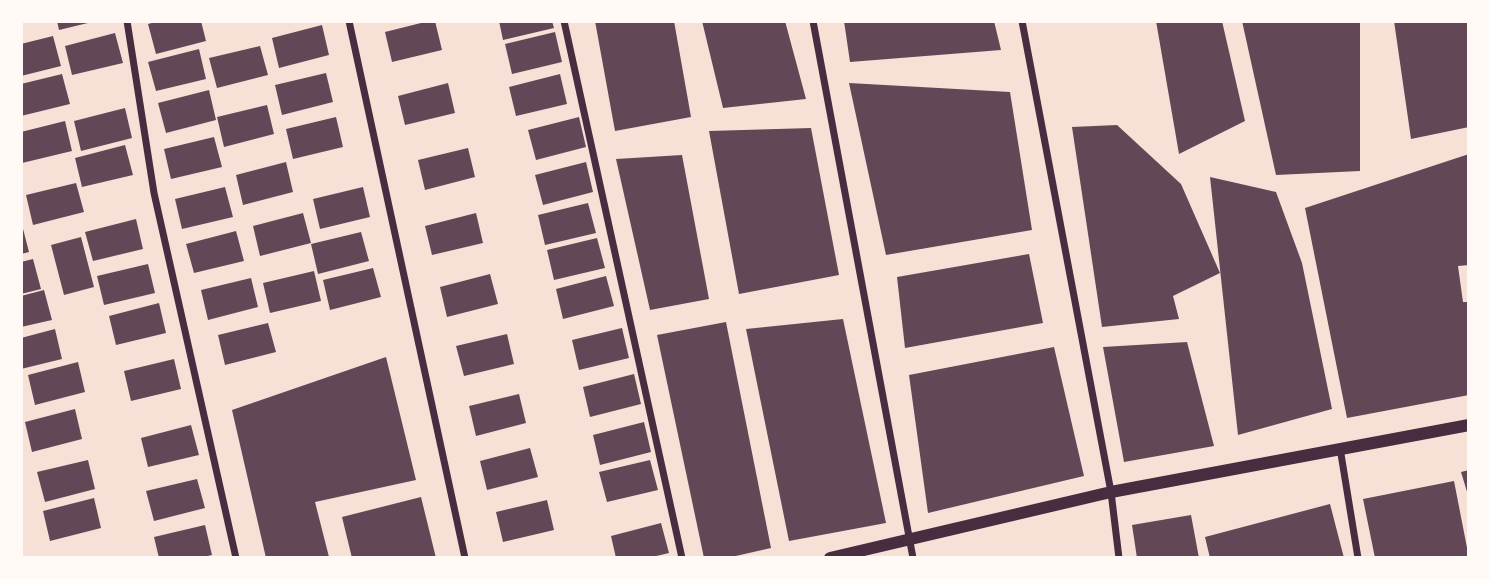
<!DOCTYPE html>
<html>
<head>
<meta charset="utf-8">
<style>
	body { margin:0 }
	#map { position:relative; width:1490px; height:579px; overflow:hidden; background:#f7e1d7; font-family:"Roboto Serif",serif }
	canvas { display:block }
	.frame { position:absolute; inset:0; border:23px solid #fffaf5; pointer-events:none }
</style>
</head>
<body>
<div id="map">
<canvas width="1490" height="579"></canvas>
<div class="frame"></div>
</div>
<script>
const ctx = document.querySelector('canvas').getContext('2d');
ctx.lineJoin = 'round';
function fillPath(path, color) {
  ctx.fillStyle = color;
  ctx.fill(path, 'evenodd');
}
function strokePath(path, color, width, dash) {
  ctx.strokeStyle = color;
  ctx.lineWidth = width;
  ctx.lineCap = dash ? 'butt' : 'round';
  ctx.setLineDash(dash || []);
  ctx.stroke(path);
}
const building = new Path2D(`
	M57,21h34l1,1 -33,8z
	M159,21h42l5,20 -50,13 -8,-30z
	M429,21h6l7,29 -50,12 -7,-30z
	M499,21h53l2,7 -51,12z
	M595,21h79l17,96 -76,14z
	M702,21h83l21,78 -83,9z
	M844,21h150l7,29 -151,12z
	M1156,21h66l23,100 -66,33z
	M1242,21h118v150l-84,4z
	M1394,21h75v106l-58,12z
	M322,25l7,30 -50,13 -7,-30z
	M555,32l7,30 -50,12 -7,-30z
	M115,33l8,30 -51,12 -7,-29z
	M53,36l8,30 -40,10v-32z
	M260,46l8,29 -51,13 -8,-30z
	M199,49l7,30 -50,12 -8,-29z
	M326,73l7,29 -51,13 -7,-30z
	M62,74l8,30 -49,12v-32z
	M560,74l7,30 -51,12 -7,-29z
	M448,83l7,30 -50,12 -7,-29z
	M849,83l161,9 22,138 -146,25z
	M209,90l7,30 -50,13 -8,-30z
	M267,105l7,29 -50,13 -7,-30z
	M125,108l7,30 -51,13 -7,-30z
	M336,117l7,30 -50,12 -7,-30z
	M579,117l7,30 -50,13 -8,-30z
	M65,121l7,30 -50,12 -1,-31z
	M1117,125l64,59 39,89 -47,23 6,23 -77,8 -30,-200z
	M811,128l28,147 -100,19 -30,-163z
	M214,137l8,30 -51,12 -7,-30z
	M125,145l8,30 -51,12 -7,-29z
	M468,148l7,29 -50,13 -7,-30z
	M1469,154v111l-11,1 5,36h6v93l-122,23 -42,-210z
	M682,155l27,144 -59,11 -34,-151z
	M286,162l7,30 -50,13 -7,-30z
	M586,162l7,30 -50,13 -8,-30z
	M1210,177l66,15 26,71 30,146 -94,26z
	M76,183l8,29 -51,13 -7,-30z
	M225,187l8,30 -51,12 -7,-30z
	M363,187l7,30 -50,12 -7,-30z
	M588,203l8,30 -51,12 -7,-30z
	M303,213l8,30 -51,13 -7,-30z
	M476,213l7,30 -51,12 -7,-29z
	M136,219l7,30 -50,12 -8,-29z
	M21,221l8,31 -8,2z
	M236,231l8,30 -50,12 -8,-29z
	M361,232l8,29 -51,13 -7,-30z
	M81,237l13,50 -30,8 -13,-50z
	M597,238l8,30 -51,12 -7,-30z
	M1029,254l14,69 -138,25 -8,-71z
	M33,259l8,30 -20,5v-32z
	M148,264l7,29 -51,12 -7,-29z
	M373,268l8,29 -51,13 -7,-30z
	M314,271l7,30 -51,12 -7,-30z
	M490,274l8,30 -51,13 -7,-30z
	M606,276l8,30 -51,13 -7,-30z
	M251,278l7,29 -50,13 -7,-30z
	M44,290l8,30 -31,7v-31z
	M159,303l7,30 -50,12 -7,-29z
	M843,319l43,204 -97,18 -43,-212z
	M726,322l45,226 -44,10h-23l-47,-223z
	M268,323l8,29 -51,13 -7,-30z
	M622,328l7,30 -50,12 -7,-30z
	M55,329l7,30 -41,10v-31z
	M507,334l7,30 -50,12 -8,-30z
	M1187,342l27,104 -90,16 -21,-115z
	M1054,347l30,129 -156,37 -19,-138z
	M386,357l30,123 -101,22 14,55 -63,1 -34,-148z
	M174,359l7,30 -50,12 -7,-30z
	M78,362l7,30 -50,13 -7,-30z
	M634,374l7,30 -51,13 -7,-30z
	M519,394l7,29 -50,13 -7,-30z
	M75,409l7,30 -50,13 -7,-30z
	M644,422l7,30 -51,13 -7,-30z
	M191,425l8,30 -51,12 -7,-29z
	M530,448l8,29 -51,13 -7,-29z
	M88,460l7,29 -50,13 -8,-30z
	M650,460l8,30 -51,12 -8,-30z
	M1469,470v25h-1l-7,-23z
	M197,479l8,29 -51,13 -8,-30z
	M1454,481l15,77h-94l-12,-59z
	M421,497l15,61h-84l-10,-41z
	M94,498l7,30 -51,13 -7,-30z
	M547,500l7,30 -51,12 -7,-30z
	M1330,504l14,54h-134l-5,-21z
	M1191,515l8,43h-62l-5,-33z
	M661,523l8,30 -21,5h-32l-5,-22z
	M205,525l7,30 -13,3h-40l-5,-21z`);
const minor = new Path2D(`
	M127,21l27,172 82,365
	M349,21l116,537
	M564,21l118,537
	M813,21l100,537
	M1022,21l89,471 8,66
	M1340,448l18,110`);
const tertiary = new Path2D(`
	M830,558l281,-66 358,-67`);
fillPath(building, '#644757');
strokePath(minor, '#4a2c40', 7);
strokePath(tertiary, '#4a2c40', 12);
</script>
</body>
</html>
